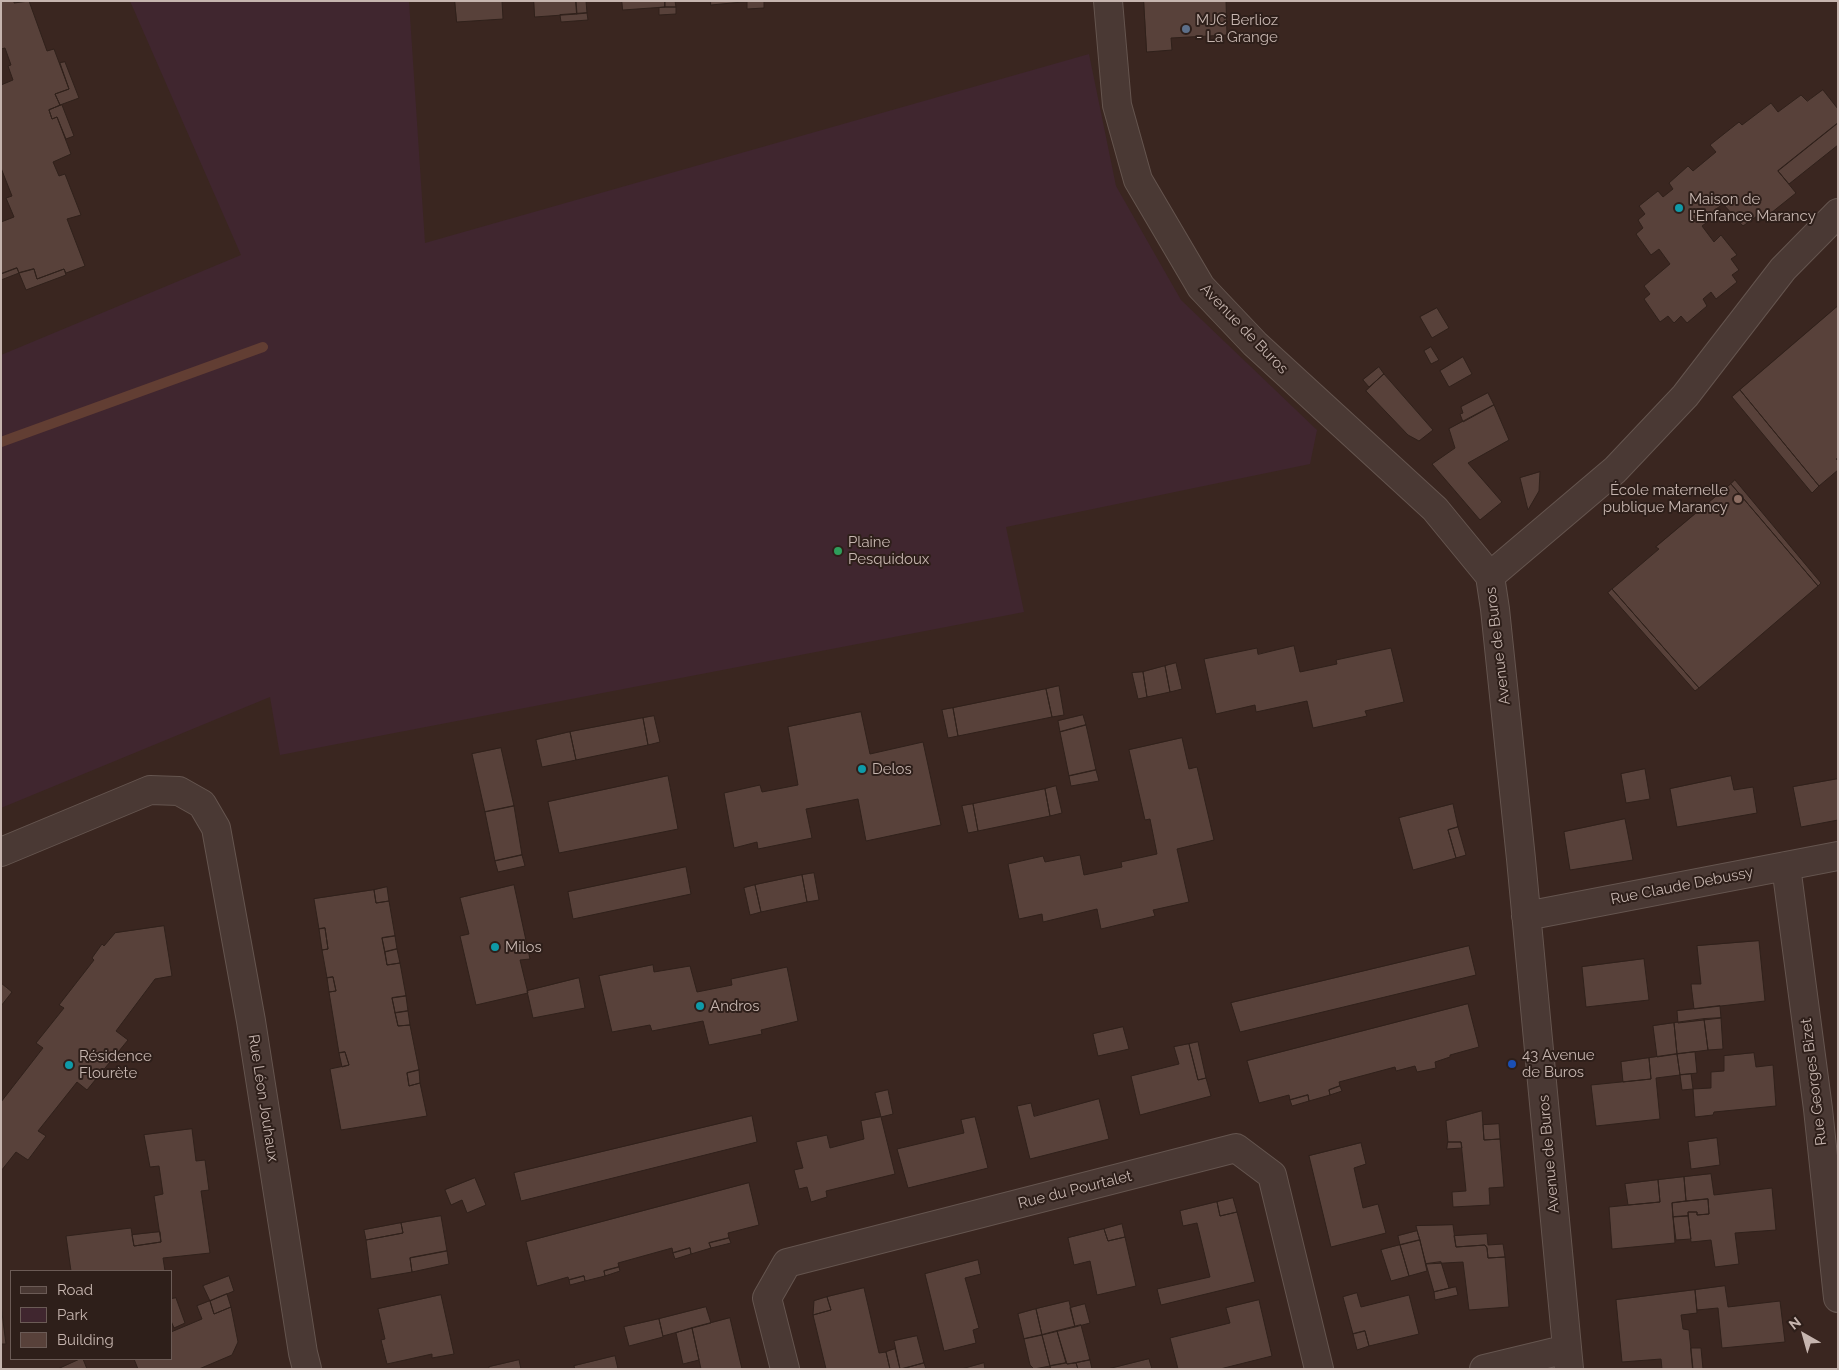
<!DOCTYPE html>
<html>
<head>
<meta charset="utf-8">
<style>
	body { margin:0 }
	#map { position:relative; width:1839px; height:1370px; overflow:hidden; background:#3a2620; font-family:Raleway,sans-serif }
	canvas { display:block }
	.frame { position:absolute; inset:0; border:2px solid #c6b5af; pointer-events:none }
	.legend { position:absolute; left:10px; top:1270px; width:162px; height:90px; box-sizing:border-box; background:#2e1f1a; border:1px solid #6b5b56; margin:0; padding:6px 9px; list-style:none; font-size:15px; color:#c6b5af }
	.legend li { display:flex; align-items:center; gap:10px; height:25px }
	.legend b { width:25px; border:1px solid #6b5b56 }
	.north { position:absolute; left:1779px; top:1310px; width:50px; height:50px; -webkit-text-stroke:4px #2e1f1a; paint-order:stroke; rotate:322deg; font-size:14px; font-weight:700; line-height:20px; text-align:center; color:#c6b5af }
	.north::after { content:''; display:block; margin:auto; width:18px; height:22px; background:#c6b5af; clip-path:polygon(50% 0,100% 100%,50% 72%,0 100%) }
</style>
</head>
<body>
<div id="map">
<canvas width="1839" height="1370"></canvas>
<div class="frame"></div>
<ul class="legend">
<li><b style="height:6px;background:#4a3934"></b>Road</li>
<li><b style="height:14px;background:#40262f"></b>Park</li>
<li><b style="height:14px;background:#58413a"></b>Building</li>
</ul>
<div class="north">N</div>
</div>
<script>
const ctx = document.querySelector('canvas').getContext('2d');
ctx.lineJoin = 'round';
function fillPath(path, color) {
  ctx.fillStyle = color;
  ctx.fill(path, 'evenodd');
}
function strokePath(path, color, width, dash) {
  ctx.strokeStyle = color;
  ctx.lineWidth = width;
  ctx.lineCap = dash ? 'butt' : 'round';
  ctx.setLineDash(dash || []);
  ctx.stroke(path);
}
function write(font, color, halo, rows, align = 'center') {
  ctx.font = font + ' Raleway,sans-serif';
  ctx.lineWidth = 4;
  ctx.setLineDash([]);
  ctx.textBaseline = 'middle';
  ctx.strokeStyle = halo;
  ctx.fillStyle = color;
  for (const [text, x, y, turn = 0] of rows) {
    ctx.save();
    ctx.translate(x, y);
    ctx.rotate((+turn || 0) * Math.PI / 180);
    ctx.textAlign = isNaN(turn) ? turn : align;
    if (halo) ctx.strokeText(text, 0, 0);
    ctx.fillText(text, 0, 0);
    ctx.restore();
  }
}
const green = new Path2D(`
	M130,1h279l16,242 664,-189 27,132 65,114 136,130 -7,34 -304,63 18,85 -744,143 -10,-58 -269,111v-453l240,-100z`);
const stream = new Path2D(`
	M1,442l262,-95`);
const building = new Path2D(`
	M1,1h13v2l15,-2 18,50 7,-2 15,40 -14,5 5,11 -11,5 3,9 5,-2 14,37 -18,8 6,14 6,-2 16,41 -14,4 18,47 -19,7 -2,-4 -27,10 -3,-10 -15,4 -2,-5 -16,6v-52l13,-5 -8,-19 6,-2 -11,-28v-83l12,-5 -5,-14 3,-1 -6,-17 -4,1z
	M455,1h47l1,18 -46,3z
	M534,1h42l1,13 -42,3z
	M576,1h10l1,12 -10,1z
	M622,1h43v6l-42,3z
	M665,1h10l1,6h-11z
	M711,1h42l-42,4z
	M764,1v7l-17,1v-7z
	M1144,1h82l1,34 -56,3 1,12 -25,2z
	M665,7h11v7l-17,1v-7z
	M587,13l1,7 -27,2 -1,-7z
	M65,62l14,36 -19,7 -5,-11 14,-5 -9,-26z
	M1823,90l15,19v14l-60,48 18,22 -35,28 -4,-5 -14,10 -20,-22 -7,5 3,4 -17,13 12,16 7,-7 16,20 -6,4 8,11 -7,5 5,7 -21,17 -5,-7 -8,7 4,7 -20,17 -6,-7 -7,7 -6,-7 -8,6 -16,-23 6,-5 -6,-8 26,-22 -11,-15 -8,6 -15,-21 7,-6 -5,-8 7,-6 -6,-8 19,-15 5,6 10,-8 -4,-6 19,-17 5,5 23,-19 -6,-7 29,-23 3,3 29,-22 7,9 23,-17 6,6z
	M62,105l12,31 -8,3 -9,-22 -5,2 -3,-9z
	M1838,123v22l-49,39 -11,-13z
	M17,268l2,5 -18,7v-6z
	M34,269l3,10 27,-10 2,6 -40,15 -7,-17z
	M1838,306v152l-2,1 2,2v9l-19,16 -79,-96z
	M1437,308l12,20 -17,10 -12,-21z
	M1431,347l8,13 -8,4 -7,-13z
	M1463,357l9,17 -23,13 -9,-16z
	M1379,367l5,7 -15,13 -6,-7z
	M1384,374l49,56 -14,11 -11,-6 -42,-44z
	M1740,390l79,96 -7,7 -80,-96z
	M1488,393l6,12 -31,17 -3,-8 3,-1 -2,-6z
	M1494,405l15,35 -41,23 34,39 -22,18 -48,-56 23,-16 -6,-19z
	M1540,472l-1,19 -11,19 -8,-32z
	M1735,480l86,103 -3,3 -87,-102z
	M1731,484l87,102 -119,102 -87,-99 47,-40 -3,-2z
	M1612,589l87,99 -4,3 -87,-98z
	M1294,646l6,26 37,-8 -1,-4 55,-12 13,54 -39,9 2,5 -54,12 -6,-27 -51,11 -1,-7 -39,9 -12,-55 53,-11 1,6z
	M1176,663l6,26 -12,3 -5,-26z
	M1165,666l5,26 -23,5 -4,-25z
	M1143,672l4,25 -9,2 -6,-26z
	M1059,686l5,29 -12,2 -6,-28z
	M1046,689l6,28 -94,19 -5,-28z
	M953,708l5,28 -10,2 -6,-28z
	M861,712l9,42 53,-12 18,83 -75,16 -8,-42 -52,10 6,29 -54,11 -1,-7 -23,6 -10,-55 36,-8 2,7 36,-7 -10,-58z
	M1083,715l3,10 -26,7 -2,-11z
	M654,716l6,26 -12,3 -5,-27z
	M643,718l5,27 -72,15 -6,-28z
	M1086,725l10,45 -27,6 -9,-44z
	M570,732l6,28 -34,7 -6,-27z
	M1182,738l7,31 8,-2 17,73 -37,9 12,53 -36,8 2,6 -54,13 -4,-20 -54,13 -1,-8 -23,5 -11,-55 35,-8 2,6 35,-7 4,20 38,-8 -1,-5 36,-8 -7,-35 -5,1 -16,-70z
	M501,748l13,58 -29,6 -13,-58z
	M1645,769l5,30 -24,4 -5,-29z
	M1096,770l3,11 -28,5 -2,-10z
	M668,776l10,53 -119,24 -11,-51z
	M1731,776l3,14 19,-3 4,26 -80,14 -7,-38z
	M1838,779v41l-37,7 -8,-40z
	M1056,786l6,27 -12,3 -5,-27z
	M1045,789l5,27 -72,15 -5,-27z
	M973,804l5,27 -10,2 -6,-27z
	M1453,804l5,23 -10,3 8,28 -43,12 -14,-52z
	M514,806l8,49 -27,6 -10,-49z
	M1625,819l8,41 -63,10 -6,-38z
	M1458,827l8,28 -10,3 -8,-28z
	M522,855l3,11 -27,6 -3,-11z
	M686,867l5,27 -118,25 -5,-27z
	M814,873l5,27 -12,2 -5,-27z
	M802,875l5,27 -46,10 -6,-27z
	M514,885l16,74 -10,1 8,33 -52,12 -16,-69 9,-2 -9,-36z
	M755,885l6,27 -11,3 -6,-27z
	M387,887l2,14 -13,2 -2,-13z
	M374,890l2,13 13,-2 6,35 -13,2 5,27 13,-2 6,33 -14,2 6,28 12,-1 9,45 -12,3 2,13 11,-3 7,33 -86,14 -11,-61 19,-4 -4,-13 -6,1 -10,-61 7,-1 -3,-14 -6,1 -5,-28 6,-1 -3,-21 -6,1 -5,-30z
	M164,926l8,50 -17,3 -39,52 12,9 -41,50 -10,-8 -39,49 8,5 -18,24 -12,-8 -15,19v-69l42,-54 -7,-5 28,-35 -5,-3 35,-45 -2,-2 10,-14 2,2 11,-13z
	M325,928l3,21 -6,1 -3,-21z
	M395,936l2,13 -12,3 -3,-14z
	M1759,941l6,60 -71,8 -3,-25h10l-4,-38z
	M1469,946l7,29 -236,57 -9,-29z
	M397,949l3,14 -13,2 -2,-13z
	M1644,959l5,41 -63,7 -4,-40z
	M653,965l1,7 36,-6 7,26 35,-7 -1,-6 56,-12 11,54 -37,9 1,4 -53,11 -6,-24 -51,10 -2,-6 -38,7 -13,-56z
	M333,977l3,14 -7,1 -2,-14z
	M579,978l6,30 -52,10 -6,-27z
	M1,983l11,9 -11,14z
	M406,996l2,15 -13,2 -3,-15z
	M1468,1004l11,43 -29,8v2l-15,5 1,6 -19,4 -2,-6 -19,5 -1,-4 -56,15 1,4 -11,4 1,5 -21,6 -1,-6 -18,5 -1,-5 -30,8 -12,-42z
	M1720,1006l1,12 -43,5 -1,-12z
	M408,1011l2,14 -12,1 -3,-13z
	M1721,1018l2,31 -15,1 -4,-31z
	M1704,1019l4,31 -31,4 -3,-31z
	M1674,1023l3,31 -20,3 -4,-31z
	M1123,1027l6,22 -31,7 -5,-22z
	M1198,1042l8,36 -8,2 -9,-36z
	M1189,1044l9,36 8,-2 5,18 -71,19 -9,-39 48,-12 -5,-17z
	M345,1052l4,13 -7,2 -3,-14z
	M1695,1052l2,21 -17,2 -3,-21z
	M1754,1053l2,14 17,-2 3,41 -62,6 -1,3 -18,2 -2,-28 18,-1v-16l13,-1v-15z
	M1677,1054l3,21 -24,3 4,41 -64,7 -5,-41 60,-6 -2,-21z
	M1649,1058l2,21 -28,3 -2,-20z
	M419,1070l1,13 -11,3 -2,-13z
	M1691,1074l2,15 -11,1 -2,-15z
	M1340,1086l2,5 -12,4 -1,-5z
	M888,1090l5,24 -12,3 -6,-24z
	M1308,1095l1,6 -17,5 -2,-6z
	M1099,1099l10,40 -79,20 -13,-53 14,-3 3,13z
	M1482,1111l2,29 16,-1 4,48 -15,1 1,17 -37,2 -1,-15 14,-1 -5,-49h-13l-2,-21z
	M752,1116l5,26 -236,59 -7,-28z
	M881,1117l14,57 -69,17 1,6 -16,5 -4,-15 -8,2 -5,-19 9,-2 -7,-26 31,-7 3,13 34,-9 -3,-18z
	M975,1117l13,51 -80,20 -11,-39 67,-16 -3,-13z
	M1499,1124l1,15 -16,1 -1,-15z
	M192,1129l4,32 9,-1 4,30 -8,1 9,62 -47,5 2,13h-94l-5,-35 65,-8 3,18 27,-4 -7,-46 9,-2 -4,-28 -9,1 -6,-32z
	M1717,1138l3,27 -29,4 -3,-27z
	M1448,1142h13l1,6 -15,1z
	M1361,1143l5,21 -12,4 9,40 15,-4 8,29 -55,14 -22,-91z
	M1711,1174l3,21 58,-7 4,42 -41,3 4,31 -24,3 -4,-27 -20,2 -3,-30h9v3l12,-1 -1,-15 -22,2 -2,-24z
	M1684,1177l2,24 -14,2 3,40 -63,6 -3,-42 51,-5 -2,-22z
	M475,1178l11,27 -19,8 -5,-13 -11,5 -6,-15z
	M1658,1180l2,22 -32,3 -3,-21z
	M749,1183l10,42 -31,8 1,5 -20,5 2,5 -20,6 -1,-6 -17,5 -1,-5 -54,15 1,4 -15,4 1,5 -20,5 -1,-5 -15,4 -1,-3 -31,9 -11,-44z
	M1233,1198l4,14 -17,4 -3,-14z
	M1708,1199l1,15 -12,1v-3h-9v4l-15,1 -1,-14z
	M1217,1202l3,14 17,-4 18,70 -94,23 -4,-16 53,-12 -13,-54 -14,3 -3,-15z
	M441,1216l6,35 -37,7 2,14 -41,7 -5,-39 37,-7 -2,-10z
	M1688,1216l3,23 -15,1 -3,-23z
	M401,1223l2,10 -37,7 -2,-10z
	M1122,1224l3,13 -17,4 -4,-12z
	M1453,1225l3,22 29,-2 2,3 1,10 17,-1 4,50 -40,3 -6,-48 -37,2 -10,-38z
	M1104,1229l4,12 17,-4 11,49 -39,9 -7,-34 -16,4 -6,-27z
	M1417,1231l3,9 -20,5 -2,-9z
	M160,1232l1,10 -27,4 -2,-11z
	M1487,1234l1,11 15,-1 2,13 -17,1 -1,-10 -2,-3 -29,2 -2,-11z
	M729,1238l2,5 -20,5 -2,-5z
	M1420,1240l7,31 -18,5 -9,-31z
	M1400,1245l9,31 -18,5 -10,-31z
	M690,1248l1,6 -16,5 -2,-6z
	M447,1251l2,13 -37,8 -2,-14z
	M978,1260l3,14 -16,4 14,50 -6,2 3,13 -32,8 -19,-77z
	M1441,1262l8,26 -15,4 -8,-28z
	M619,1267l1,4 -15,5 -1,-5z
	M229,1276l5,15 -24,10 -7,-15z
	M584,1276l1,5 -15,4 -1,-5z
	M1725,1286l3,21 52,-6 5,41 -63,6 -4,-40 -21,2 -2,-20z
	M1456,1287l2,8 -23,5 -1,-8z
	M864,1288l15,65 7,-1 4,17h-64l-13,-54 18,-5 -4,-13z
	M1695,1290l2,23 -16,2 2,14 6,1 4,39h5h-36l-1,-10 -39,3 -6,-62z
	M1357,1293l4,14 48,-12 10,39 -50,12 -4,-15 -12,3 -10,-37z
	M227,1294l4,13 -17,7 -4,-13z
	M441,1295l13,59 -22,4v-4l-45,10 -6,-24 4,-1 -7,-30z
	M827,1297l4,13 -18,5 1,-14z
	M176,1298l9,25 -11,5 -3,-7v-22z
	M1259,1300l13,56 -52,13h-42l-8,-31 60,-15 -4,-15z
	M210,1301l4,13 17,-7 7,35 -6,13 -33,14h-61l-4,-10h37v-27l31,-13 -5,-13z
	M1069,1301l6,26 -33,8 -6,-26z
	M1085,1304l5,19 -15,4 -5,-19z
	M1,1305l5,39h-5z
	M706,1307l5,16 -48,13 -4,-17z
	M1036,1309l6,26 -18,4 -6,-25z
	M730,1318l12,51h-41l-9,-41z
	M659,1319l4,18 -34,9 -5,-19z
	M1081,1325l9,35 -23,4 -10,-33z
	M692,1328l7,32 -16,4 -7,-31z
	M1057,1331l9,32 -16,3 -8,-31z
	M1365,1331l4,15 -12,4 -4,-16z
	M1042,1335l8,31 -16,3 -4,-4 -6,-26z
	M917,1336l7,27 -24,6 -6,-28z
	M1691,1348h10l2,21h-10z
	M895,1349l5,20h-10l-4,-17z
	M615,1356l3,13h-43l-1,-3z
	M80,1359h3l4,10h-29z
	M1149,1359l3,10h-44z
	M519,1360l2,9h-32v-2z
	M1090,1360l2,9h-14l-2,-6z
	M924,1363l2,6h-18l-1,-1z
	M984,1363l1,6h-23z
	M1066,1363l1,1 9,-1 2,6h-27l-1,-3z`);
const minor = new Path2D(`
	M1108,1l9,104 21,75 63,107 54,57 180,165 55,67 5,33 26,250 48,510
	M1490,576l125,-106 70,-74 98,-127 55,-56
	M1,852l149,-62 29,1 23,13 14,24 35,193 52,332 4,16
	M1786,866l32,243 20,189
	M1526,916l312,-60
	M785,1369l-18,-71 20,-35 449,-115 36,27 47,194
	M1484,1369l83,-20`);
const markers = [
	[1186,29,5,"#5c6f8a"],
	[1679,208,5,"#0f9aa8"],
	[1738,499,5,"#8d6e63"],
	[838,551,5,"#2e9e5b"],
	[862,769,5,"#0f9aa8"],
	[495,947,5,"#0f9aa8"],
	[700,1006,5,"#0f9aa8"],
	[1512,1064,5,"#1a4fb4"],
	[69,1065,5,"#0f9aa8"]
];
const poiNames = [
	["MJC Berlioz",1196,20],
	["- La Grange",1196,37],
	["Maison de",1689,199],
	["l'Enfance Marancy",1689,216],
	["École maternelle",1728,490,"right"],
	["publique Marancy",1728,507,"right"],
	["Plaine",848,542],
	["Pesquidoux",848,559],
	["Delos",872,769],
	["Milos",505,947],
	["Andros",710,1006],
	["43 Avenue",1522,1055],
	["de Buros",1522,1072],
	["Résidence",79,1056],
	["Flourète",79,1073]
];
const streetNames = [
	["Avenue de Buros",1244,329,46],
	["Avenue de Buros",1498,646,-97],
	["Rue Claude Debussy",1682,886,-11],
	["Rue Georges Bizet",1814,1082,-97],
	["Rue Léon Jouhaux",263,1098,81],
	["Avenue de Buros",1549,1154,-95],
	["Rue du Pourtalet",1075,1190,-14]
];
fillPath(green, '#40262f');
strokePath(stream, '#623e33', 10);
fillPath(building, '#58413a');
strokePath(building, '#30211b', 1);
strokePath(minor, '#65554f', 30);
strokePath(minor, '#4a3934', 28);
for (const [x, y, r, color] of markers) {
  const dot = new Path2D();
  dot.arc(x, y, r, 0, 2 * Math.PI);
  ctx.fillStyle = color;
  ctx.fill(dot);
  strokePath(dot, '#2e1f1a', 2);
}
write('15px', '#c6b5af', '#2e1f1a', poiNames, 'left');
write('15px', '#c6b5af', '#2e1f1a', streetNames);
</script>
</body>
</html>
